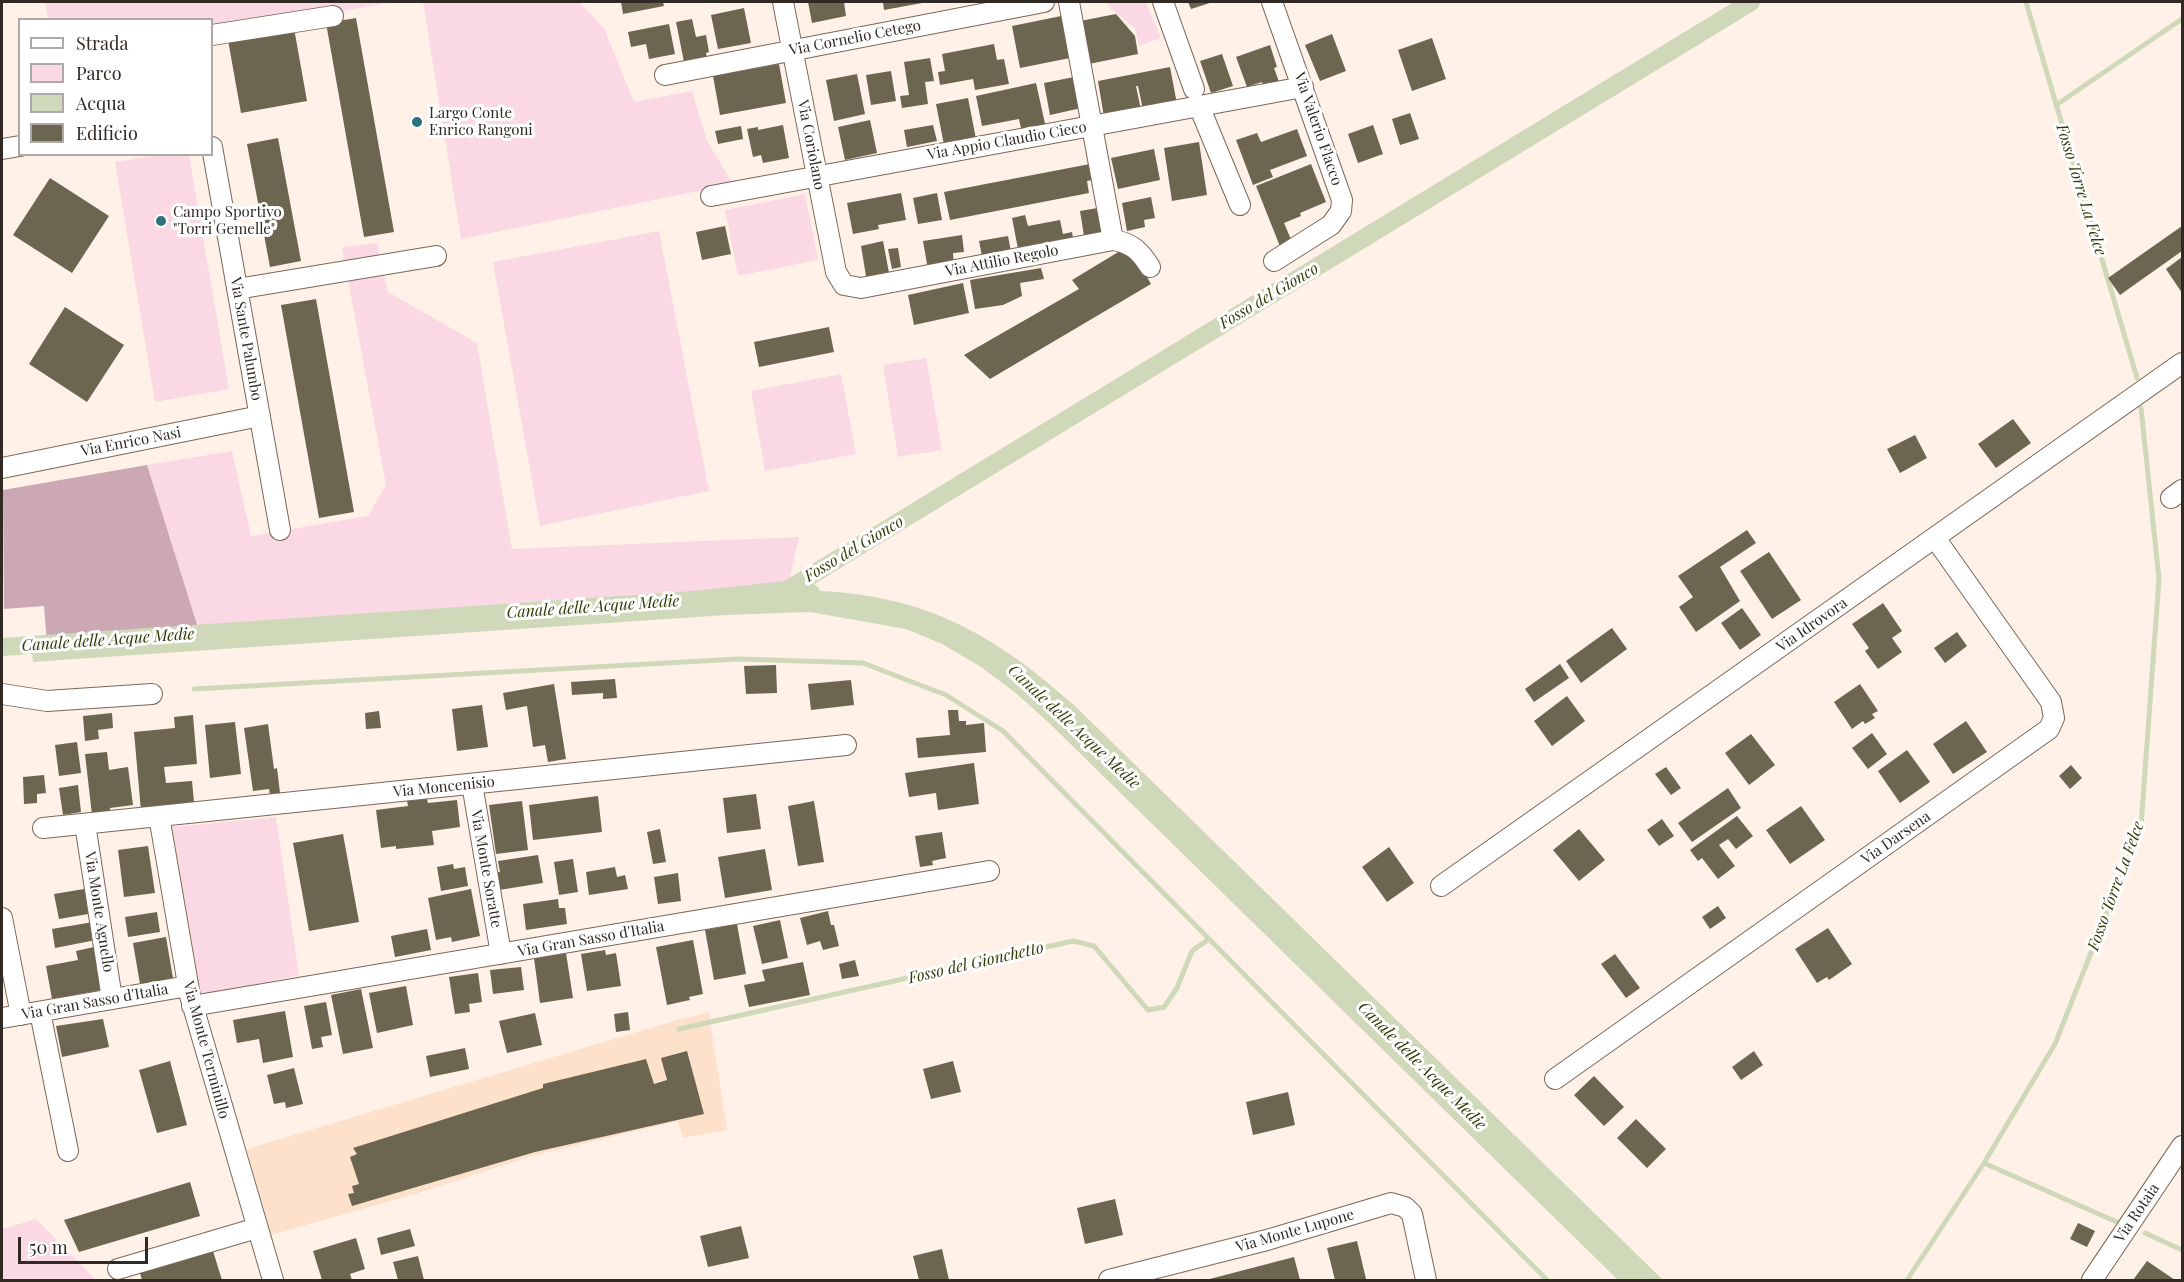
<!DOCTYPE html>
<html>
<head>
<meta charset="utf-8">
<style>
	body { margin:0 }
	#map { position:relative; width:2184px; height:1282px; overflow:hidden; background:#fff1e7; font-family:"Playfair Display",serif }
	canvas { display:block }
	.frame { position:absolute; inset:0; border:3px solid #312923; pointer-events:none }
	.legend { position:absolute; left:18px; top:18px; width:195px; height:138px; box-sizing:border-box; background:#fff; border:2px solid #ada9a7; margin:0; padding:8px 10px; list-style:none; font-size:18px; color:#312923 }
	.legend li { display:flex; align-items:center; gap:12px; height:30px }
	.legend b { width:30px; border:2px solid #ada9a7 }
	.scale { position:absolute; left:18px; top:1237px; width:130px; height:27px; box-sizing:border-box; border:3px solid #312923; border-top:0; padding-left:8px; font-size:18px; line-height:21px; white-space:nowrap; color:#312923; -webkit-text-stroke:4px #fff; paint-order:stroke }
</style>
</head>
<body>
<div id="map">
<canvas width="2184" height="1282"></canvas>
<div class="frame"></div>
<ul class="legend">
<li><b style="height:8px;background:#fff"></b>Strada</li>
<li><b style="height:16px;background:#fbd9e4"></b>Parco</li>
<li><b style="height:16px;background:#cfd9b9"></b>Acqua</li>
<li><b style="height:16px;background:#6c654f"></b>Edificio</li>
</ul>
<div class="scale">50 m</div>
</div>
<script>
const ctx = document.querySelector('canvas').getContext('2d');
ctx.lineJoin = 'round';
function fillPath(path, color) {
  ctx.fillStyle = color;
  ctx.fill(path, 'evenodd');
}
function strokePath(path, color, width, dash) {
  ctx.strokeStyle = color;
  ctx.lineWidth = width;
  ctx.lineCap = dash ? 'butt' : 'round';
  ctx.setLineDash(dash || []);
  ctx.stroke(path);
}
function write(font, color, halo, rows, align = 'center') {
  ctx.font = font + ' "Playfair Display",serif';
  ctx.lineWidth = 6;
  ctx.setLineDash([]);
  ctx.textBaseline = 'middle';
  ctx.strokeStyle = halo;
  ctx.fillStyle = color;
  for (const [text, x, y, turn = 0] of rows) {
    ctx.save();
    ctx.translate(x, y);
    ctx.rotate((+turn || 0) * Math.PI / 180);
    ctx.textAlign = isNaN(turn) ? turn : align;
    if (halo) ctx.strokeText(text, 0, 0);
    ctx.fillText(text, 0, 0);
    ctx.restore();
  }
}
const built = new Path2D(`
	M709,1012l18,118 -44,8 -5,-17 -146,35 -117,38 -144,41 -24,-86 430,-129z`);
const green = new Path2D(`
	M45,2h38l1,1 8,-1h303l-183,31v-13l-164,-1z
	M423,2h156l25,26 30,74 58,-11 15,50 26,43 -272,55z
	M1107,2h39l15,36 -22,8 -4,-18 -27,-22z
	M157,155h32l40,234 -74,13 -40,-240z
	M805,194l13,66 -80,16 -13,-66z
	M659,231l50,260 -169,35 -47,-264z
	M377,243l11,49 89,51 35,206 287,-12 -12,53 -94,10 -493,34 -53,-169 85,-14 19,85 117,-20 18,-31 -44,-238z
	M926,358l16,92 -44,7 -15,-92z
	M841,374l15,80 -91,17 -14,-80z
	M276,817l23,158 -99,21 -28,-169z
	M36,1219l60,61h-94v-51z`);
const forest = new Path2D(`
	M147,465l53,169 -153,10 -3,-38 -40,3 -1,-119z`);
const water = new Path2D(`
	M787,590c125,0 196,34 288,116l588,574h-45l-570,-558 -31,-28 -36,-27 -39,-23 -36,-15 -96,-17 -84,3 -724,49v-17l691,-47z`);
const pier = new Path2D(`
	M31,642l2,22 -31,3v-23z`);
const stream = new Path2D(`
	M2026,2l111,376
	M2056,105l126,-86
	M194,689l545,-30 124,4 83,32 57,36 544,549
	M679,1029l394,-88 21,5 54,64 16,-3 13,-19 15,-37 17,-12
	M1984,1163l135,60
	M2145,1233l37,17
	M1907,1280l77,-117 71,-119 86,-218 18,-247 -18,-171`);
const canal = new Path2D(`
	M787,590l964,-588
	M2,647l691,-47 94,-10 24,3`);
const building = new Path2D(`
	M621,2h42l1,4 -41,8z
	M808,2h36l2,14 -34,7z
	M883,2h39v1l-38,7z
	M1188,2h25l-22,7z
	M744,8l7,35 -33,6 -7,-34z
	M1116,14l19,22 3,18 -54,11 -9,-43z
	M1066,15l9,42 -55,11 -8,-42z
	M356,18l38,214 -30,5 -38,-214z
	M692,19l4,18 10,-2 3,17 -3,1 1,5 -23,4 -8,-40z
	M669,24l6,30 -26,5 -3,-15 -15,3 -3,-15z
	M294,28l13,73 -66,12 -13,-73z
	M1332,34l14,37 -26,10 -15,-36z
	M1432,38l14,41 -34,12 -14,-41z
	M994,44l3,16 7,-1 5,25 -34,6 -2,-11 -33,6 -2,-13 7,-1 -3,-17z
	M1270,45l7,22 -3,1 5,14 -15,5 -2,-5 -15,5 -11,-30z
	M1222,54l11,32 -22,7 -11,-32z
	M930,58l4,23 -9,1 3,22 -26,4 -2,-12 9,-1 -5,-33z
	M779,64l7,39 -66,12 -7,-39z
	M1170,67l7,37 -34,6 -5,-24h-2l5,24 -37,7 -6,-36z
	M891,71l5,30 -25,4 -5,-30z
	M857,74l8,40 -31,7 -8,-41z
	M1079,76l7,31 -36,8 -6,-32z
	M1036,83l10,45 -24,5 -3,-14 -37,7 -6,-30z
	M968,98l8,41 -32,6 -8,-41z
	M1410,113l9,26 -19,6 -8,-26z
	M870,120l7,33 -32,7 -7,-33z
	M783,125l6,33 -26,5 -2,-8 -8,2 -6,-28 11,-2v3z
	M933,125l4,16 -30,6 -3,-17z
	M1373,125l10,29 -25,9 -10,-29z
	M741,126l2,13 -25,5 -3,-13z
	M1297,129l10,27 -37,14 3,7 -20,8 -17,-45 21,-7 4,9z
	M278,138l23,123 -31,6 -23,-123z
	M1199,142l8,53 -35,6 -8,-53z
	M1154,149l6,31 -42,9 -7,-31z
	M1090,164l3,16 -6,1 2,12 -139,27 -6,-28z
	M1311,164l15,38 -26,11 1,3 -17,7 9,21 -12,5 -25,-63z
	M50,178l59,38 -37,57 -59,-38z
	M901,193l5,27 -28,5 1,4 -26,5 -6,-31z
	M937,193l5,27 -24,4 -5,-26z
	M1151,197l4,21 -11,2 1,7 -18,4 -5,-28z
	M1103,207l5,31 -23,4 -5,-31z
	M1025,215l3,11 32,-6 3,14 9,-2 2,12 -55,10 -7,-36z
	M725,226l6,28 -29,6 -6,-28z
	M2182,226v25l-62,44 -12,-17z
	M962,235l2,17 -11,1 1,13 -26,4 -5,-29z
	M1008,236l3,16 -28,9 -4,-20z
	M883,241l7,37 -23,4 -6,-36z
	M898,248l3,19 -9,2 -4,-20z
	M1131,249l20,35 -161,95 -26,-24 115,-66 -7,-9 48,-29z
	M2182,257v36l-16,-24z
	M1041,268l3,11 -24,4 2,13 -19,9 -28,4 -5,-29z
	M963,283l6,30 -55,12 -6,-30z
	M316,299l38,213 -35,6 -38,-213z
	M65,307l59,38 -37,57 -58,-38z
	M829,327l5,25 -75,15 -5,-25z
	M2013,419l18,24 -35,25 -18,-24z
	M1915,435l12,23 -27,15 -13,-24z
	M1747,530l9,13 -36,24 20,34 -44,31 -17,-25 14,-10 -15,-21z
	M1769,552l32,48 -29,19 -32,-48z
	M1883,603l19,28 -10,7 10,14 -24,17 -13,-18 4,-3 -17,-24z
	M1742,608l19,27 -21,15 -19,-27z
	M1612,628l15,21 -46,34 -15,-22z
	M1957,632l10,14 -22,17 -11,-15z
	M1560,664l9,14 -35,24 -9,-13z
	M776,665l1,28 -31,1 -2,-28z
	M615,679l2,19 -14,1v-6l-31,2 -1,-13z
	M851,680l3,25 -43,5 -3,-26z
	M554,684l12,75 -18,3 -3,-17 -12,2 -6,-41 -21,4 -3,-17z
	M1860,684l18,27 -6,3 3,4 -10,6 -2,-3 -11,8 -18,-27z
	M1567,696l18,25 -33,25 -18,-25z
	M482,705l6,42 -31,4 -5,-42z
	M948,710h10l1,11h7v4l18,-2 2,29 -68,6 -2,-20 34,-3z
	M379,711l2,17 -15,1 -1,-16z
	M112,713l1,15 -15,2 1,9 -14,2 -2,-25z
	M193,715l4,49 -33,3 2,16 26,-2 2,21 -25,3 1,4 -29,2 -7,-79 41,-4 -1,-11z
	M1966,721l21,31 -34,22 -20,-30z
	M235,722l6,52 -31,4 -5,-53z
	M268,724l6,45 3,-1 3,25 -10,2 -1,-6 -16,2 -9,-63z
	M1872,733l15,21 -19,15 -16,-21z
	M1751,734l24,31 -26,20 -24,-32z
	M77,742l4,31 -22,3 -4,-31z
	M1907,750l23,32 -30,21 -22,-32z
	M107,752l2,18 19,-3 5,38 -23,3v5l-18,2 -7,-61z
	M974,763l5,41 -41,6 -2,-17 -27,4 -4,-24z
	M2071,765l11,13 -12,11 -11,-13z
	M1666,767l15,21 -10,7 -16,-21z
	M44,775l2,18 -9,1v9l-13,1 -1,-27z
	M78,785l3,27 -18,3 -4,-27z
	M1728,788l13,20 -49,34 -14,-19z
	M756,794l5,35 -34,4 -4,-35z
	M598,796l4,36 -69,8 -4,-35z
	M427,799l1,4 29,-3 3,27 -28,4 2,14 -38,4v-3l-15,2 -5,-38 32,-4 -1,-5z
	M522,801l6,49 -32,4 -7,-49z
	M814,801l10,61 -26,4 -10,-60z
	M1801,806l24,34 -35,24 -24,-34z
	M1737,816l16,20 -17,13 -8,-10 -9,6 16,21 -17,13 -16,-21 -4,3 -8,-11z
	M1662,819l12,17 -15,10 -12,-16z
	M660,829l6,33 -13,2 -6,-32z
	M1579,829l26,31 -26,21 -26,-31z
	M942,832l4,26 -14,3 1,4 -13,2 -5,-31z
	M343,834l16,88 -50,9 -16,-88z
	M148,846l7,47 -31,4 -6,-47z
	M1389,847l25,36 -27,19 -25,-35z
	M765,849l7,41 -47,8 -7,-41z
	M538,855l5,28 -44,7 -3,-18h4l-2,-11z
	M573,859l5,33 -19,3 -5,-33z
	M453,864l1,5 11,-2 3,19 -27,5 -4,-24z
	M615,867l2,10 8,-2 3,14 -39,6 -3,-23z
	M678,873l3,28 -23,3 -4,-27z
	M90,888l4,25 -35,6 -5,-25z
	M471,889l9,47 -28,6 -1,-5 -15,3 -8,-42z
	M558,899l1,9h6l2,16 -41,6 -3,-26z
	M1718,906l8,12 -16,11 -8,-12z
	M828,911l3,14h3l5,21 -16,4 -3,-9 -13,4 -7,-27z
	M157,912l3,20 -32,5 -3,-20z
	M780,920l8,38 -26,6 -9,-38z
	M93,922l3,18 -41,8 -3,-19z
	M737,924l9,50 -32,6 -9,-50z
	M1828,928l24,36 -23,16 -2,-3 -10,6 -22,-34z
	M427,929l4,21 -36,7 -4,-21z
	M166,937l8,47 -33,6 -8,-47z
	M693,940l10,54 -14,3 1,3 -23,5 -11,-58z
	M94,947l8,43 -50,9 -6,-33 32,-6 -2,-9z
	M605,950l1,5 10,-2 5,33 -34,5 -6,-37z
	M566,953l7,45 -33,5 -6,-45z
	M1615,954l25,34 -14,10 -25,-34z
	M855,960l4,16 -17,3 -3,-15z
	M803,962l7,33 -61,12 -5,-22 21,-4 -3,-11z
	M521,967l3,23 -31,4 -3,-24z
	M478,973l4,29 -13,2 1,8 -15,2 -6,-37z
	M406,986l7,39 -36,8 -8,-40z
	M361,989l12,59 -30,6 -12,-59z
	M326,1002l6,33 -11,2 2,10 -11,2 -8,-43z
	M285,1011l8,46 -30,6 -4,-24 -22,4 -4,-23z
	M628,1012l2,18 -14,2 -2,-18z
	M535,1013l7,32 -35,8 -8,-32z
	M103,1019l6,28 -47,10 -6,-31z
	M465,1048l4,21 -39,8 -4,-21z
	M687,1051l17,63 -169,38 -183,54 -4,-12 6,-1 -2,-7 7,-2 -9,-27 7,-3 -4,-6 190,-60v-4l103,-25 8,25 13,-4 -6,-22z
	M1754,1051l9,14 -22,15 -9,-13z
	M170,1061l17,64 -30,8 -18,-63z
	M953,1061l8,31 -30,7 -8,-30z
	M294,1068l9,36 -17,4 -1,-6 -11,2 -7,-29z
	M1594,1076l30,31 -20,19 -30,-31z
	M1288,1092l7,33 -42,10 -7,-33z
	M1636,1119l30,30 -19,19 -30,-30z
	M190,1182l10,34 -121,36 -15,-32z
	M1115,1199l8,36 -38,9 -8,-36z
	M2078,1223l17,8 -8,16 -17,-8z
	M741,1226l8,32 -41,9 -8,-31z
	M410,1229l5,17 -34,9 -4,-17z
	M356,1238l9,31 -15,5 2,6h-30l-9,-29z
	M1357,1241l9,38 -31,1 -8,-32z
	M942,1249l7,31h-30l-6,-24z
	M213,1251l9,29h-80l-3,-10z
	M418,1256l6,24h-26l-5,-18z
	M1294,1257l6,23h-94z
	M2147,1261l28,19h-42z`);
const minor = new Path2D(`
	M783,2l53,270 8,13 17,3 252,-48c19,3 27,11 37,27
	M1069,2l44,238
	M1163,2l31,87
	M1272,2l70,198 -1,11 -10,14 -57,36
	M212,35l121,-19
	M665,75l379,-73
	M1199,106l41,99
	M212,147l68,383
	M2,149l18,-3
	M711,196l592,-109
	M237,289l199,-33
	M2,468l258,-52
	M2171,498l11,-8
	M2,694l45,7 105,-7
	M472,784l29,170
	M159,816l31,180 83,284
	M85,824l27,175
	M43,828l803,-83
	M1441,886l741,-523
	M2,918l19,97
	M192,1006l797,-135
	M40,1012l28,139
	M2,1018l186,-32
	M1555,1079l494,-350 5,-11 -3,-16 -116,-164
	M118,1269l139,-41
	M1109,1280l158,-40 124,-37 14,4 7,7 14,66
	M2092,1280l90,-134`);
const markers = [
	[417,122,6,"#2d7181"],
	[161,221,6,"#2d7181"]
];
const streetNames = [
	["Via Cornelio Cetego",855,38,-11],
	["Via Valerio Flacco",1318,129,71],
	["Via Appio Claudio Cieco",1007,141,-10],
	["Via Coriolano",811,145,79],
	["Via Attilio Regolo",1002,261,-11],
	["Via Sante Palumbo",246,339,80],
	["Via Enrico Nasi",131,442,-11],
	["Via Idrovora",1812,625,-35],
	["Via Moncenisio",444,787,-6],
	["Via Darsena",1896,838,-35],
	["Via Monte Soratte",486,869,80],
	["Via Monte Agnello",99,912,81],
	["Via Gran Sasso d'Italia",591,939,-10],
	["Via Gran Sasso d'Italia",95,1002,-10],
	["Via Monte Terminillo",206,1050,75],
	["Via Rotaia",2137,1213,-56],
	["Via Monte Lupone",1295,1231,-16]
];
const poiNames = [
	["Largo Conte",429,113],
	["Enrico Rangoni",429,130],
	["Campo Sportivo",173,212],
	["\"Torri Gemelle\"",173,229]
];
const waterNames = [
	["Fosso Torre La Felce",2081,190,73],
	["Fosso del Gionco",1269,296,-31],
	["Fosso del Gionco",854,549,-31],
	["Canale delle Acque Medie",593,607,-4],
	["Canale delle Acque Medie",108,640,-4],
	["Canale delle Acque Medie",1074,727,43],
	["Fosso Torre La Felce",2116,886,-70],
	["Fosso del Gionchetto",976,963,-13],
	["Canale delle Acque Medie",1422,1066,45]
];
fillPath(built, '#fee1cb');
fillPath(green, '#fbd9e4');
fillPath(forest, '#cba8b3');
fillPath(water, '#cfd9b9');
fillPath(pier, '#fff1e7');
strokePath(stream, '#cfd9b9', 5);
strokePath(canal, '#cfd9b9', 18);
fillPath(building, '#6c654f');
strokePath(minor, '#7b6758', 22);
strokePath(minor, '#fff', 20);
for (const [x, y, r, color] of markers) {
  const dot = new Path2D();
  dot.arc(x, y, r, 0, 2 * Math.PI);
  ctx.fillStyle = color;
  ctx.fill(dot);
  strokePath(dot, '#fff', 2);
}
write('15px', '#312923', '#fff', streetNames);
write('15px', '#312923', '#fff', poiNames, 'left');
write('italic 16px', '#2e3a04', '#fff', waterNames);
</script>
</body>
</html>
